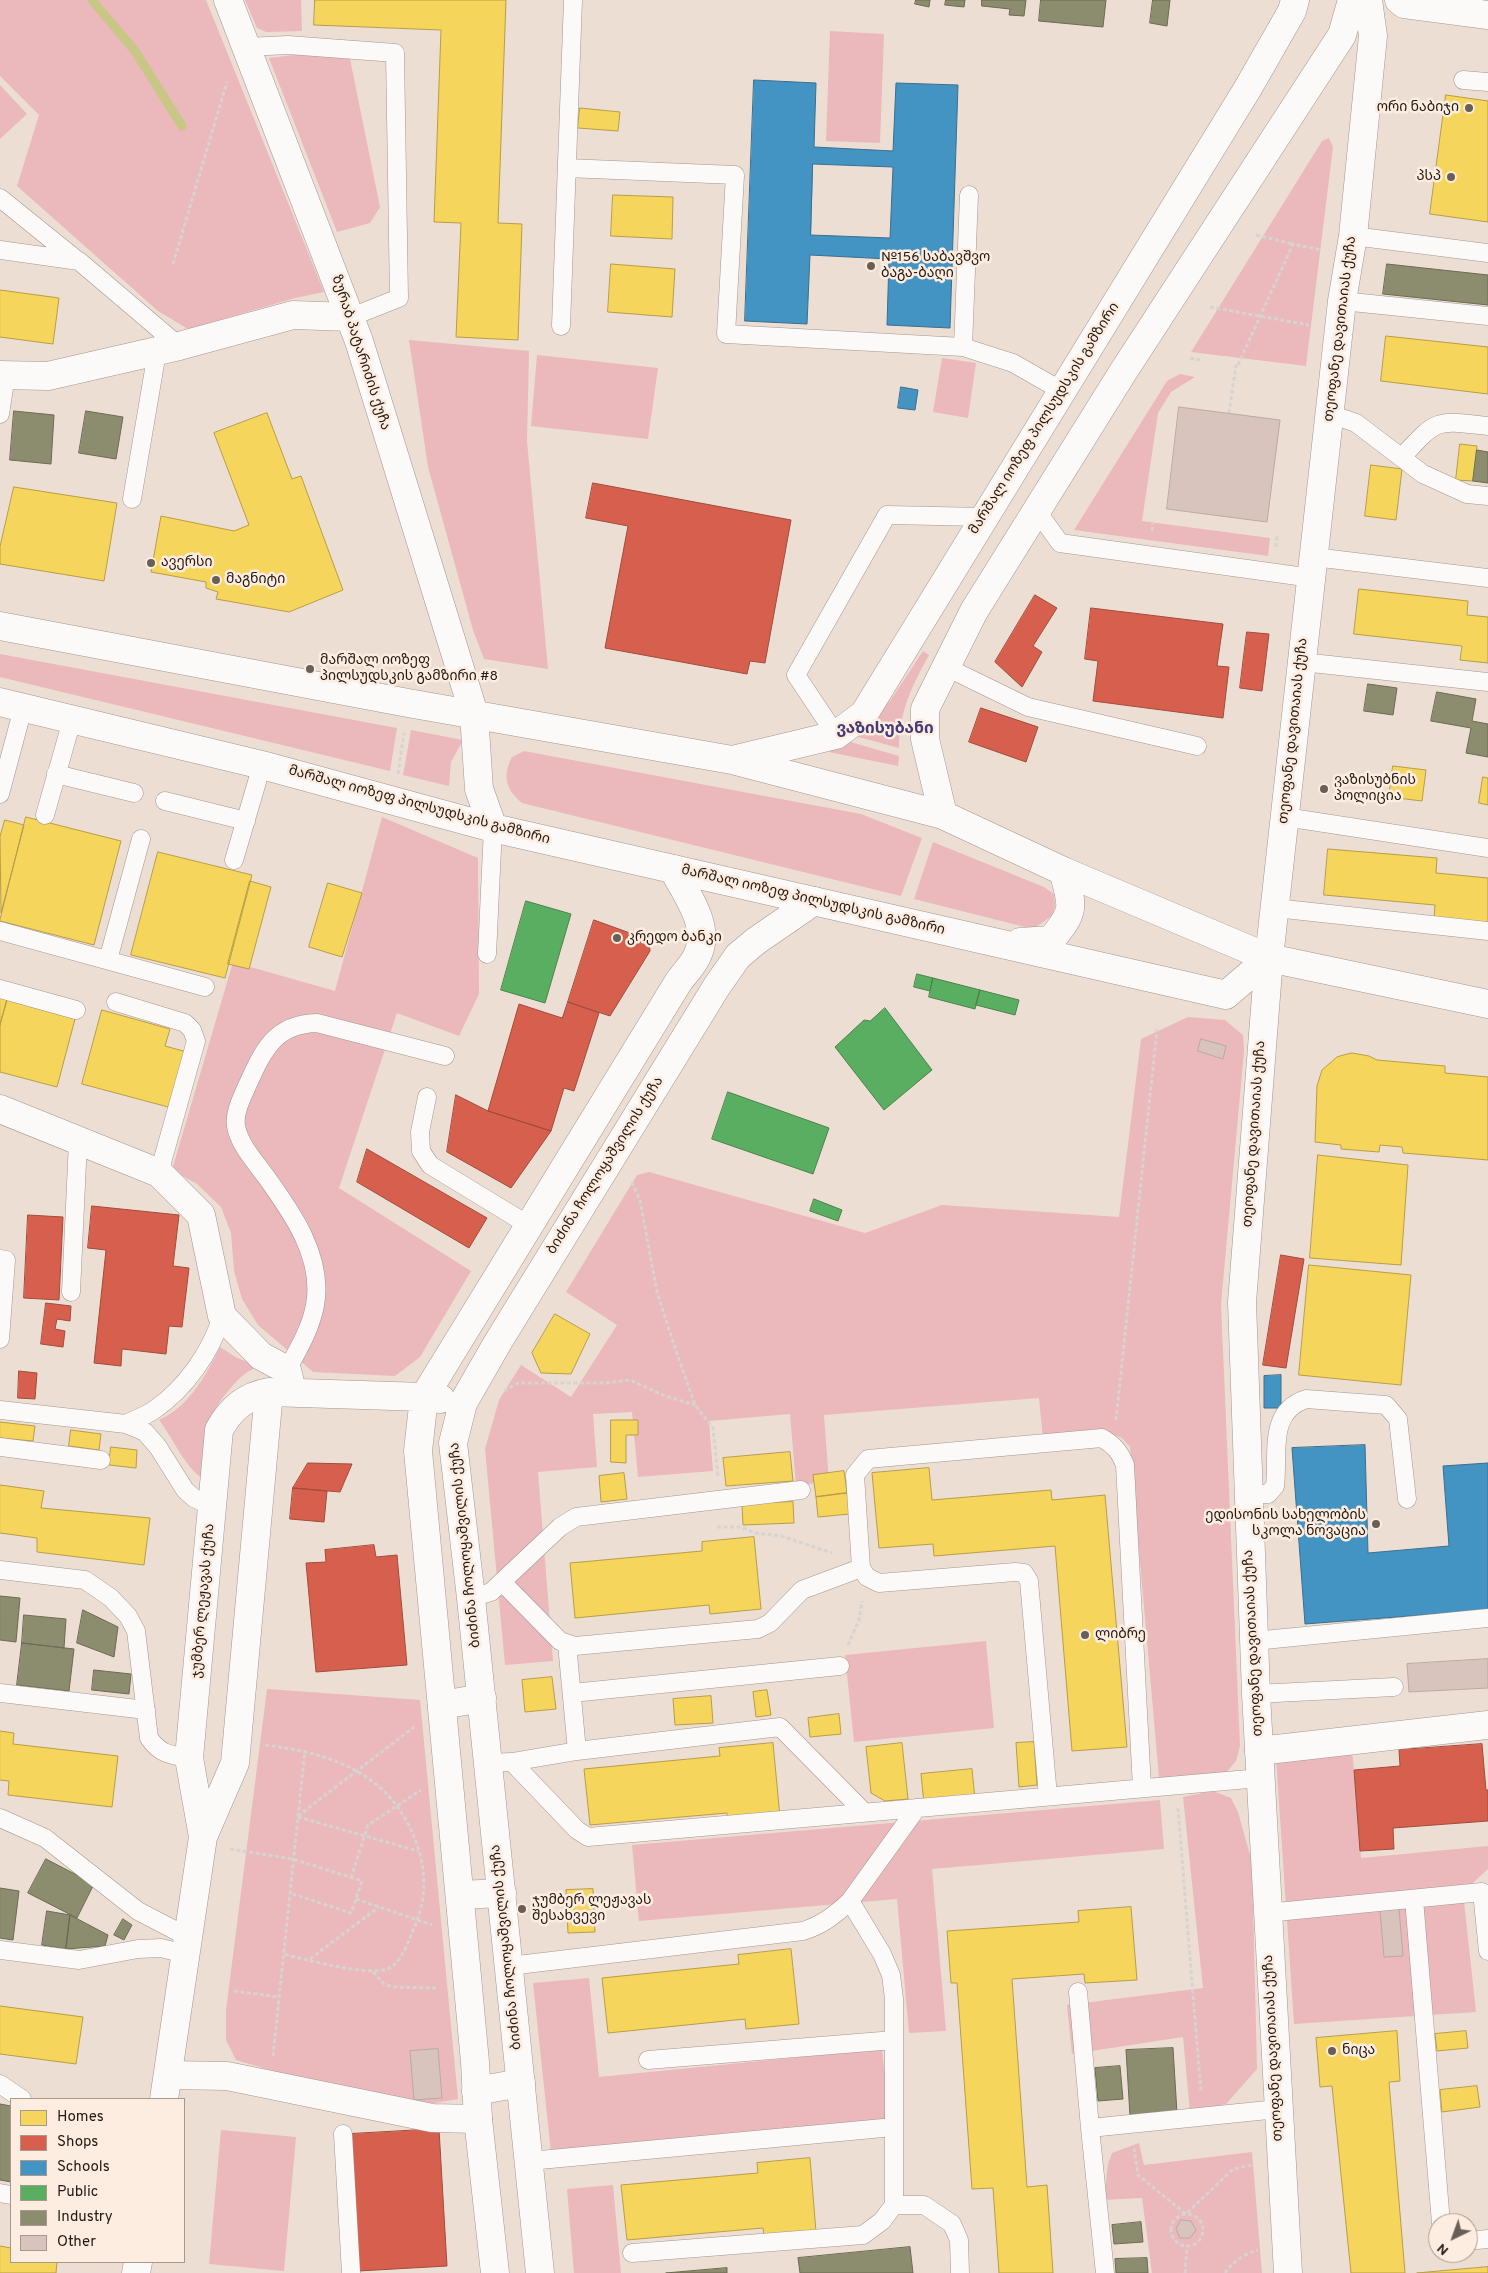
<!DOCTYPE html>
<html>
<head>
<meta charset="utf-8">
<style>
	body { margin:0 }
	#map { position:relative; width:1488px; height:2273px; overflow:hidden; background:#edded3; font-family:Overpass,sans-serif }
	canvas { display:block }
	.legend { position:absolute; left:10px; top:2098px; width:175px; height:165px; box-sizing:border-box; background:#fdece0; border:1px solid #a6988e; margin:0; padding:6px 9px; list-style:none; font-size:15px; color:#241a13 }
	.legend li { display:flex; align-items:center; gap:10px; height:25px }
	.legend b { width:25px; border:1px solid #a6988e }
	.north { position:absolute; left:1428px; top:2213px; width:50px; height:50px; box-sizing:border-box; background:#fdece0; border:1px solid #a6988e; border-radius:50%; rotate:222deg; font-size:14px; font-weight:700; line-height:20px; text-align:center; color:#241a13 }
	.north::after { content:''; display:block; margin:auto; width:18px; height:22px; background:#6a5f56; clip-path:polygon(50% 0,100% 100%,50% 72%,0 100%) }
</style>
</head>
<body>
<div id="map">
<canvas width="1488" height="2273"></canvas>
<ul class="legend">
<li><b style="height:14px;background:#f6d55c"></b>Homes</li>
<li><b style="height:14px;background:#d6604d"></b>Shops</li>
<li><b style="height:14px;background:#4393c3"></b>Schools</li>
<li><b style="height:14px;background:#5aae61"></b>Public</li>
<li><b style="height:14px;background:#8c8c6e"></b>Industry</li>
<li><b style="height:14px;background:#d8c4bc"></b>Other</li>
</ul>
<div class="north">N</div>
</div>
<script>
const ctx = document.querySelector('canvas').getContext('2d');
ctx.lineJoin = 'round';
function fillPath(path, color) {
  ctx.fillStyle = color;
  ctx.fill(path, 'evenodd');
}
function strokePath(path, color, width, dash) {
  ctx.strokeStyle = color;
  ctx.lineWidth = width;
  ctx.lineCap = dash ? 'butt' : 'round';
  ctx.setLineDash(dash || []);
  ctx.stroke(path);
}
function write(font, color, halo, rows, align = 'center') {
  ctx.font = font + ' Overpass,"Noto Sans Georgian",sans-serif';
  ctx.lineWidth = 5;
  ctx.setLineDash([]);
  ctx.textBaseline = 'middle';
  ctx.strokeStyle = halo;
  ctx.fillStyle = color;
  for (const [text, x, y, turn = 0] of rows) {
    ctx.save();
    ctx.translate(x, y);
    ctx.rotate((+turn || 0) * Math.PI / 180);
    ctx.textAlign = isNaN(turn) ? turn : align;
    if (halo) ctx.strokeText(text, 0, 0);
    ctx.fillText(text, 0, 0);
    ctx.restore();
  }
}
const green = new Path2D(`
	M0,0h206l118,292 -29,6 -107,31 -30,-18 -141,-125 22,-71 -39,-39z
	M245,0h56l1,31 -36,1 -9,-4z
	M830,31l54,3 -4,109 -54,-2z
	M302,54l48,5 30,148 -10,16 -33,9 -68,-174z
	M0,85l27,29 -27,25z
	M1329,138l4,9 -27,219 -115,-14 131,-211z
	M409,340l120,11 -2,90 21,228 -64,-10 -11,-29 -45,-163z
	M537,355l121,13 -10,71 -117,-13z
	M942,358l34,5 -8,55 -35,-6z
	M1180,374l15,3 -24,15 -13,21 -16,108 128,17 -2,18 -194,-26 93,-149z
	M923,651l6,4c-17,31 -30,57 -30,93l-44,-12 35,-35z
	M0,654l397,74 -7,43 -390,-94z
	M411,730l52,10 -12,22 -2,24 -46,-11z
	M847,741l52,15 -1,10 -69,-14z
	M524,751l337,63 61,24 -21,58 -379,-93c-16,-13 -20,-27 -10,-46z
	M382,817l96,41 1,136 -20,42 -62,-23 -58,175 132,83 -51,86 -25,19 -82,-4 -55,-47 -16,-26 -8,-28 -3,-38 -10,-26 -24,-23 -25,-14 61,-208 102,29z
	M933,842l111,45 10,7 1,12 -2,9 -20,14 -119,-30z
	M1188,1017l37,3 18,15 1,16 -23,253 19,442 -4,15 -11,13 -66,4 -29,-331 -8,-9 -15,-6 -64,7 -4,-41 -215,17 5,67 -33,3 -6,-71 -81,7 4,50 -75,6 -6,-65 -39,2 4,53 -59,5 15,189 -48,4 -20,-216 14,-49 22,-35 50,32 46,-72 -51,-33 71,-117 12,-3 216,61 77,-28 177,12 22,-178z
	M220,1347l17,11 23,8c-14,5 -21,12 -30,23 -27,29 -24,53 -27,90 -19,-13 -30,-41 -44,-59 30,-13 47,-45 61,-73z
	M986,1641l8,87 -140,14 -9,-87z
	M267,1689l153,11 38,399 -34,6 -144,-32 -44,-13 -10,-20v-30z
	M1352,1748l9,110 127,-12v23l-25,23 13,120 -182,12 -18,-266z
	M1213,1791l18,7 7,14 14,50 5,207 -31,35 -36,8 -7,-75 -111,17 -5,-49 136,-17 -20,-191z
	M1160,1800l4,49 -232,20 14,162 -37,2 -12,-134 -258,22 -7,-76z
	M589,1978l10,99 283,-28 8,71 -339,33 -18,-170z
	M221,2130l75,7 -12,134 -75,-7z
	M1139,2143l5,22 108,-13 10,121h-110l-10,-75 -38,2 4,-36 4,-11z
	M613,2185l8,88h-47l-7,-84z`);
const homes = new Path2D(`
	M315,0h191l-8,223 24,1 -4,116 -62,-3 5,-114 -27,-1 7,-192 -127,-5z
	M1446,95l42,6v121l-58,-8z
	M580,108l40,4 -2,19 -40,-3z
	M613,195l60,2 -1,42 -61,-3z
	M611,264l64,5 -3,48 -64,-5z
	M0,290l59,8 -6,46 -53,-7z
	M1386,336l102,11v47l-107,-13z
	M267,413l25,66 9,-3 42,114 -54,22 -73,-13 2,-7 -12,-4v-6l-55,-10 10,-56 73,15 15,-6 -35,-92z
	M1460,444l17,2 -4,35 -17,-1z
	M1371,465l31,4 -6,51 -31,-4z
	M14,487l103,16 -13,78 -104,-17v-17z
	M1359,589l109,12 -1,14 21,2v46l-28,-3 2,-14 -108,-12z
	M1393,766l33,4 -4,31 -33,-4z
	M1483,777l5,1v27l-9,-2z
	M26,817l95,24 -27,104 -94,-24z
	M5,820l19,5 -23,88 -1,-76z
	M1328,849l109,9 -1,15 52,5v45l-54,-5 1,-13 -111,-10z
	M158,852l94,23 -27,103 -94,-23z
	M250,881l21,6 -22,82 -21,-5z
	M328,883l34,10 -20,64 -33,-10z
	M0,998l7,2 -7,25z
	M7,1000l68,19 -18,68 -57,-15v-47z
	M102,1010l68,19 -5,17 22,6 -15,56 -90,-24z
	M1352,1053l17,3 8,4 68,6v7l43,4v83l-85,-7 -1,-6 -22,-2 -1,7 -38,-3v-4l-26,-3 2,-56 5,-16 15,-13z
	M1318,1155l90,10 -7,100 -91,-7z
	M1309,1265l102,10 -10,110 -102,-10z
	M555,1314l35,20 -19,40 -30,-1 -9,-20z
	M611,1420h27v15h-12v28l-15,-1z
	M0,1422l35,4 -2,15 -33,-3z
	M71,1430l30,4 -2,16 -30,-4z
	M111,1447l26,3 -1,18 -27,-3z
	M790,1452l3,29 -67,5 -3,-28z
	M929,1468l3,32 119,-10 1,10 53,-5 22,252 -55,4 -17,-205 -121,10 -1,-12 -54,4 -7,-75z
	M844,1471l3,22 -31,4 -3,-22z
	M624,1473l3,26 -26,3 -2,-26z
	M0,1485l44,6 -3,17 109,10 -6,47 -107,-13v-14l-37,-5z
	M847,1493l3,21 -32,3 -2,-20z
	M793,1502l1,21 -51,2 -1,-21z
	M754,1537l7,72 -51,5 -1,-9 -134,13 -5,-55 132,-12v-9z
	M552,1677l4,32 -31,3 -3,-32z
	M767,1690l4,25 -15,2 -3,-25z
	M711,1696l2,27 -38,2 -2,-26z
	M839,1714l2,20 -31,3 -2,-19z
	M0,1731l14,2 -1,11 105,12 -6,51 -104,-12 1,-14 -9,-1z
	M1034,1742l3,43 -18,2 -3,-44z
	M773,1743l7,74 -52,5 -1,-9 -137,12 -6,-56 136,-13 -1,-8z
	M902,1743l6,56 -23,2 -14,-8 -5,-46z
	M972,1769l3,30 -51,5 -3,-30z
	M593,1889l2,43 -27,1 -2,-43z
	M1131,1907l6,73 -52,3 -1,-9 -72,5 15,208 20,-2 6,88h-54l-6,-85 -21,1 -15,-206h-6l-4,-52 132,-9 -1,-11z
	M791,1949l8,75 -53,5 -1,-10 -137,14 -6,-55 137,-14 -1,-9z
	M0,2006l83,11 -7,47 -76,-10z
	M1397,2031l3,50 -11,1 16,191h-54l-19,-187 -12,1 -4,-49z
	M1466,2031l2,17 -31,3 -2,-17z
	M1477,2086l3,21 -38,5 -2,-22z
	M810,2158l6,74 -52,5 -1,-9 -136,12 -6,-55 137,-12 -1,-10z
	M0,2246l11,2v14h46l-1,11h-56z
	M1488,2267v6h-71z`);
const shops = new Path2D(`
	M593,483l198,37 -26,143 -15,-2 -3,13 -142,-26 23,-122 -42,-8z
	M1035,595l22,13 -24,38 9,6 -20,35 -27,-25z
	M1091,608l132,16 -6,42 12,1 -6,51 -130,-17 5,-40 -13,-2z
	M1247,632l22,2 -7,57 -22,-3z
	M981,708l57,19 -12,35 -57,-20z
	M594,920l55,20 1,11 -40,65 -42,-14z
	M568,1002l31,11 -25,78 -10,-3 -13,43 -63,-20 31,-107 43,14z
	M456,1095l32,16 63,20 -40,57 -64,-36z
	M367,1149l120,69 -18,30 -112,-66z
	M92,1206l87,9 -6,51 16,2 -7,59 -13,-1 -3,28 -44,-5 -1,17 -27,-3 12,-113 -18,-2z
	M28,1215l35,2 -4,83 -35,-2z
	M1281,1255l23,4 -18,109 -23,-3z
	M46,1303l25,3 -1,15 -13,-2 -2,10 10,2 -2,16 -22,-3z
	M19,1371l18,2 -2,26 -17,-1z
	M308,1463l44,1 -12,28 -47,-4z
	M293,1488l34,3 -3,31 -34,-3z
	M374,1545l2,12 21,-2 10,110 -91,7 -10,-109 20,-1 -1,-12z
	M1482,1744l4,46h2v31l-95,7 1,21 -34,2 -6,-81 46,-4 -1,-16z
	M439,2129l8,137 -89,5 -8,-137z`);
const schools = new Path2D(`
	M754,80l62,3 -2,64 79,4 3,-68 62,2 -8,243 -63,-3 2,-66 -79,-4 -3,69 -62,-3zM813,164l80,3 -3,71 -79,-3z
	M901,387l17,3 -3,20 -17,-2z
	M1281,1375v33h-17v-32z
	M1365,1445l3,108 81,-7 -6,-80 45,-3v147l-183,14 -13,-176z`);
const public = new Path2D(`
	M526,901l45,13 -26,89 -44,-13z
	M917,974l16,4 -3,13 -16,-4z
	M933,978l47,12 -5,19 -46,-12z
	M980,990l39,10 -4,15 -39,-10z
	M885,1008l47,62 -48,40 -49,-63 29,-27 6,1z
	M728,1092l101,36 -16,46 -101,-35z
	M814,1199l28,11 -4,11 -28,-10z`);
const industry = new Path2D(`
	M916,0h14l-1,7 -14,-3z
	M946,0h19l-1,7 -19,-2z
	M982,0h44l-2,16 -15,-1 1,-6 -28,-3z
	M1041,0h65l-3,27 -64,-6z
	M1153,0h17l-3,26 -17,-3z
	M1387,264l101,11v30l-105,-11z
	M14,411l40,4 -3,49 -41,-4z
	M86,411l37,6 -7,42 -37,-6z
	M1477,450l11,2v31l-15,-2z
	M1368,684l29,4 -4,27 -29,-4z
	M1437,692l39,7 -4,22 16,3v33l-22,-4 5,-25 -40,-7z
	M0,1596l20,2 -4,44 -16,-2z
	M83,1610l35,17 -4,30 -37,-14z
	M24,1615l42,4 -2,29 -42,-5z
	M22,1643l52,6 -5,42 -52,-6z
	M94,1670l37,4 -2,20 -37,-4z
	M46,1859l48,25 -17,34 -49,-25z
	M0,1888l19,3 -6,49 -13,-2z
	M47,1911l23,4 -4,34 -24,-4z
	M70,1915l38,20 -3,11 -39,3z
	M123,1919l9,6 -8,15 -10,-5z
	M1173,2048l4,65 -47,3 -4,-66z
	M1120,2066l3,33 -25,2 -3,-33z
	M0,2104l11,2v76l-11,-2z
	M1141,2222l2,20 -29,2 -2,-19z
	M910,2247l3,26h-113l-2,-15z
	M1147,2258l1,15h-32l-1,-14z
	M727,2268v5h-61z`);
const stream = new Path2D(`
	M92,0l43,51 47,75`);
const building = new Path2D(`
	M1179,407l101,13 -13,102 -100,-13z
	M1201,1039l25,7 -3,13 -25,-8z
	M1488,1659v29l-79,4 -2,-28z
	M1399,1909l4,47 -19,1 -4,-47z
	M438,2049l4,49 -28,2 -4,-49z
	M1181,2220l10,1 5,9 -6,8h-10l-4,-9z`);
const path = new Path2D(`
	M1256,235l37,9
	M173,264l54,-182
	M1210,307l99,18
	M1190,358l10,2
	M1238,365l55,-121 28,6
	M1229,413l7,-48
	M1152,531l1,-9
	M1276,547l1,-11
	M398,774l6,-41
	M632,1182l8,18 17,92 16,50 22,63 18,23 5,49
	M504,1391l14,-8h87l25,-3 35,16 30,9
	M1116,1420l41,-391
	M717,1527h24l14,6 26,3 51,17
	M848,1645l11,-25 3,-19
	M265,1745c72,9 131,31 154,106 8,27 6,52 -5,77 -6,13 -12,36 -27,41 -23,7 -78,-9 -104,-15
	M1178,1808l23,285
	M298,1816l116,-89
	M298,1817l120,34
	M230,1849l63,10 69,22 -11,32 -61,-20
	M351,1878l17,-53 53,-35
	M356,1899l76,26
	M310,1959l69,-52
	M373,1972l11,12 9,3 45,1
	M234,1991l45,6
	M273,2056l32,-306
	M1134,2148l4,27 48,39 47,-45 19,-4
	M1171 2230a16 16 0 1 1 32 0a16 16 0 1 1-32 0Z
	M1185,2273l2,-27
	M1225,2273c6,-10 22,-21 33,-23`);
const service = new Path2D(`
	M247,47l41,-2 107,8 4,245 -48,19
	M1463,80l25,2
	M567,168l168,7 -9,159 237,13 50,16 49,28
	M0,198l78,63
	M1353,236l135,17
	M0,250l79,11 100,85
	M1342,301l146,15
	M561,326l12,-326
	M963,347l6,-152
	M0,414l6,-39
	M1330,414l26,9 67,51 44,20 21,2
	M1402,457c36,-39 33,-37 86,-31
	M132,499l25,-147
	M1037,511l23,32 252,35
	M1314,557l174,21
	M1302,662l186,20
	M946,667l82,40 169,39
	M836,735l-40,-60 91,-160 98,2
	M56,774l78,19
	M0,794l23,-86
	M165,801l81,20
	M45,815l27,-95
	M1285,817l203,31
	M234,860l28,-95
	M1275,908l213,23
	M0,931l205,56
	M487,954l6,-126
	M108,960l33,-121
	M0,989l76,21
	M116,1002l69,21 7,7 4,11 -37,132
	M427,1097l-7,35 1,19 9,14 100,61
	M0,1259l6,1 -6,79
	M71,1292l7,-151
	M287,1370c11,-20 24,-42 28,-65 9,-49 -25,-95 -51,-131 -10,-14 -25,-30 -28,-48 -2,-14 6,-28 11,-40 16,-35 27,-62 70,-63l128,33
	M0,1410l126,14 19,8 13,15 27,43 9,8 19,9
	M126,1424c9,-5 20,-8 28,-14 32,-22 57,-58 68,-94
	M0,1447l101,13
	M1248,1494h20l7,-8c4,-32 -8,-74 31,-87l80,6 12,14 9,80
	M0,1570l85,10 26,18 17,18 8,15 13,107c11,16 21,17 40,20
	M503,1583l57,58 15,5 183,-17 12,-6 32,-33 59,-22
	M471,1598l20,-6 69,-65 16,-10 225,-27
	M1254,1641l234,-23
	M567,1644l10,107
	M0,1693l146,17
	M572,1693l268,-27
	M1256,1694l138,-7
	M512,1762l65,-11 203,-24 84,85
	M488,1763l24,-1 65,68 11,7 672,-59
	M1048,1796l-19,-215 -5,-8 -9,-1 -136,11 -12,-6 -6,-9 -6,-93 13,-16 234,-21c12,7 18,14 23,27l17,323
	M0,1818l45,20 93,73 50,26
	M1414,1899l27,324
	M1266,1913l216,-21 6,59
	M0,1950l79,10 59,-11 23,-1 24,6
	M509,1966l294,-35c19,-6 32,-16 47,-30
	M1078,1992l12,136
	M648,2060l246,-20
	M0,2084l22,15
	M343,2134l8,139
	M529,2161l365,-34
	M0,2193l11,2
	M894,2205h30l28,19 7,16 1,33
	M1468,2241l20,-2
	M632,2253l231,-18 19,-14 12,-16v-206l-3,-24 -9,-21 -32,-53 67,-93
	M1105,2273l-15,-145 188,-19`);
const minor = new Path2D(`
	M228,0l131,341 115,373
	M1399,0l5,4 84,11
	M0,375l48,1 131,-30 114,-31 58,2
	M1269,958l219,46
	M0,1109l159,64 42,42 21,101 39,40 26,14 5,21
	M442,1705l40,-7
	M1259,1751l229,-26
	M460,1895l42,-2
	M168,2075l59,1 205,42 46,1
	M476,2091l45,-8`);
const tertiary = new Path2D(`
	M203,1837l-14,-79 30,-328c11,-21 26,-34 50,-38l155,5 17,2
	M164,2099l39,-262 32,-74 34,-371
	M136,2273l2,-11
	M495,2273l-17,-154 -3,-57 -57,-611 6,-54 255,-416c6,-8 14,-16 18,-25 15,-29 -11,-62 -24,-87
	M540,2273l-69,-675 -18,-155 10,-40 35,-61 219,-356 21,-30 18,-15 58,-40`);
const secondary = new Path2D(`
	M0,626l408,77 324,57 211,55 120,56 206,87
	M0,702l262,63 231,63 733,167 43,-37
	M474,714l5,75 14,39
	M736,759l100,-24 28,-21 384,-626 44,-77 3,-11
	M943,815l-18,-76v-30l49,-98 149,-239 219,-337 10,-35
	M1020,942l31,-2c25,-30 22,-33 12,-69
	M1288,2273l-32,-579 -14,-392 27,-344 73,-657 11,-65 20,-200 -5,-36`);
const markers = [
	[1469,108,5,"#6a5f56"],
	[1451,177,5,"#6a5f56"],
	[871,266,5,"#6a5f56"],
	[151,563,5,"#6a5f56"],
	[216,580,5,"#6a5f56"],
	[310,669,5,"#6a5f56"],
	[1324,789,5,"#6a5f56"],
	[617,938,5,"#6a5f56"],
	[1376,1524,5,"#6a5f56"],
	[1085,1635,5,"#6a5f56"],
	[522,1909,5,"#6a5f56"],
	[1332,2051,5,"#6a5f56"]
];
const poiNames = [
	["ორი ნაბიჯი",1459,108,"right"],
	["პსპ",1441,177,"right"],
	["№156 საბავშვო",881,258],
	["ბაგა-ბაღი",881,274],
	["ავერსი",161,563],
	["მაგნიტი",226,580],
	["მარშალ იოზეფ",320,661],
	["პილსუდსკის გამზირი #8",320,677],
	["ვაზისუბნის",1334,781],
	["პოლიცია",1334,797],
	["კრედო ბანკი",627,938],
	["ედისონის სახელობის",1366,1516,"right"],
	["სკოლა ნოვაცია",1366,1532,"right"],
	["ლიბრე",1095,1635],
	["ჯუმბერ ლეჟავას",532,1901],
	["შესახვევი",532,1917],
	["ნიცა",1342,2051]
];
const streetNames = [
	["თეოფანე დავითაიას ქუჩა",1341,329,-83],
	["ზურაბ პატარიძის ქუჩა",360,353,72],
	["მარშალ იოზეფ პილსუდსკის გამზირი",1045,419,-58],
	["თეოფანე დავითაიას ქუჩა",1294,731,-84],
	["მარშალ იოზეფ პილსუდსკის გამზირი",419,806,15],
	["მარშალ იოზეფ პილსუდსკის გამზირი",813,901,13],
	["თეოფანე დავითაიას ქუჩა",1255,1134,-86],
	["ბიძინა ჩოლოყაშვილის ქუჩა",606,1166,-58],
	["ბიძინა ჩოლოყაშვილის ქუჩა",466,1545,-96],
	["ჯუმბერ ლეჟავას ქუჩა",204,1601,-85],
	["თეოფანე დავითაიას ქუჩა",1254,1643,-93],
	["ბიძინა ჩოლოყაშვილის ქუჩა",507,1947,-96],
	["თეოფანე დავითაიას ქუჩა",1274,2048,-93]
];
const quarterNames = [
	["ვაზისუბანი",885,730]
];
fillPath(green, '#ebb8bc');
fillPath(homes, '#f6d55c');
strokePath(homes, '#b79d46', 1);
fillPath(shops, '#d6604d');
strokePath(shops, '#a14b3c', 1);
fillPath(schools, '#4393c3');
strokePath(schools, '#3a6f8e', 1);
fillPath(public, '#5aae61');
strokePath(public, '#4a824a', 1);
fillPath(industry, '#8c8c6e');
strokePath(industry, '#6d6a53', 1);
strokePath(stream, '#c9c786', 9);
fillPath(building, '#d8c4bc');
strokePath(building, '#b8aaa4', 1);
strokePath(service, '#a2968e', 19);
strokePath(minor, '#a2968e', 29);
strokePath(tertiary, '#a2968e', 29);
strokePath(secondary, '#a2968e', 29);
strokePath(path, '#d7d3d0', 3, [4, 2.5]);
strokePath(service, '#fcfaf8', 18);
strokePath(minor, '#fcfaf8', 28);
strokePath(tertiary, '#fcfaf8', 28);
strokePath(secondary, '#fcfaf8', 28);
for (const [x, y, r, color] of markers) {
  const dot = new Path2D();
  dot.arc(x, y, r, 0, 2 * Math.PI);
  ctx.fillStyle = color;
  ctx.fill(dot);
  strokePath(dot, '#fdece0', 2);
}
write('14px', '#241a13', '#fdece0', poiNames, 'left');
write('14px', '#241a13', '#fdece0', streetNames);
write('bold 16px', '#433b78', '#fdece0', quarterNames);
</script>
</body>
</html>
